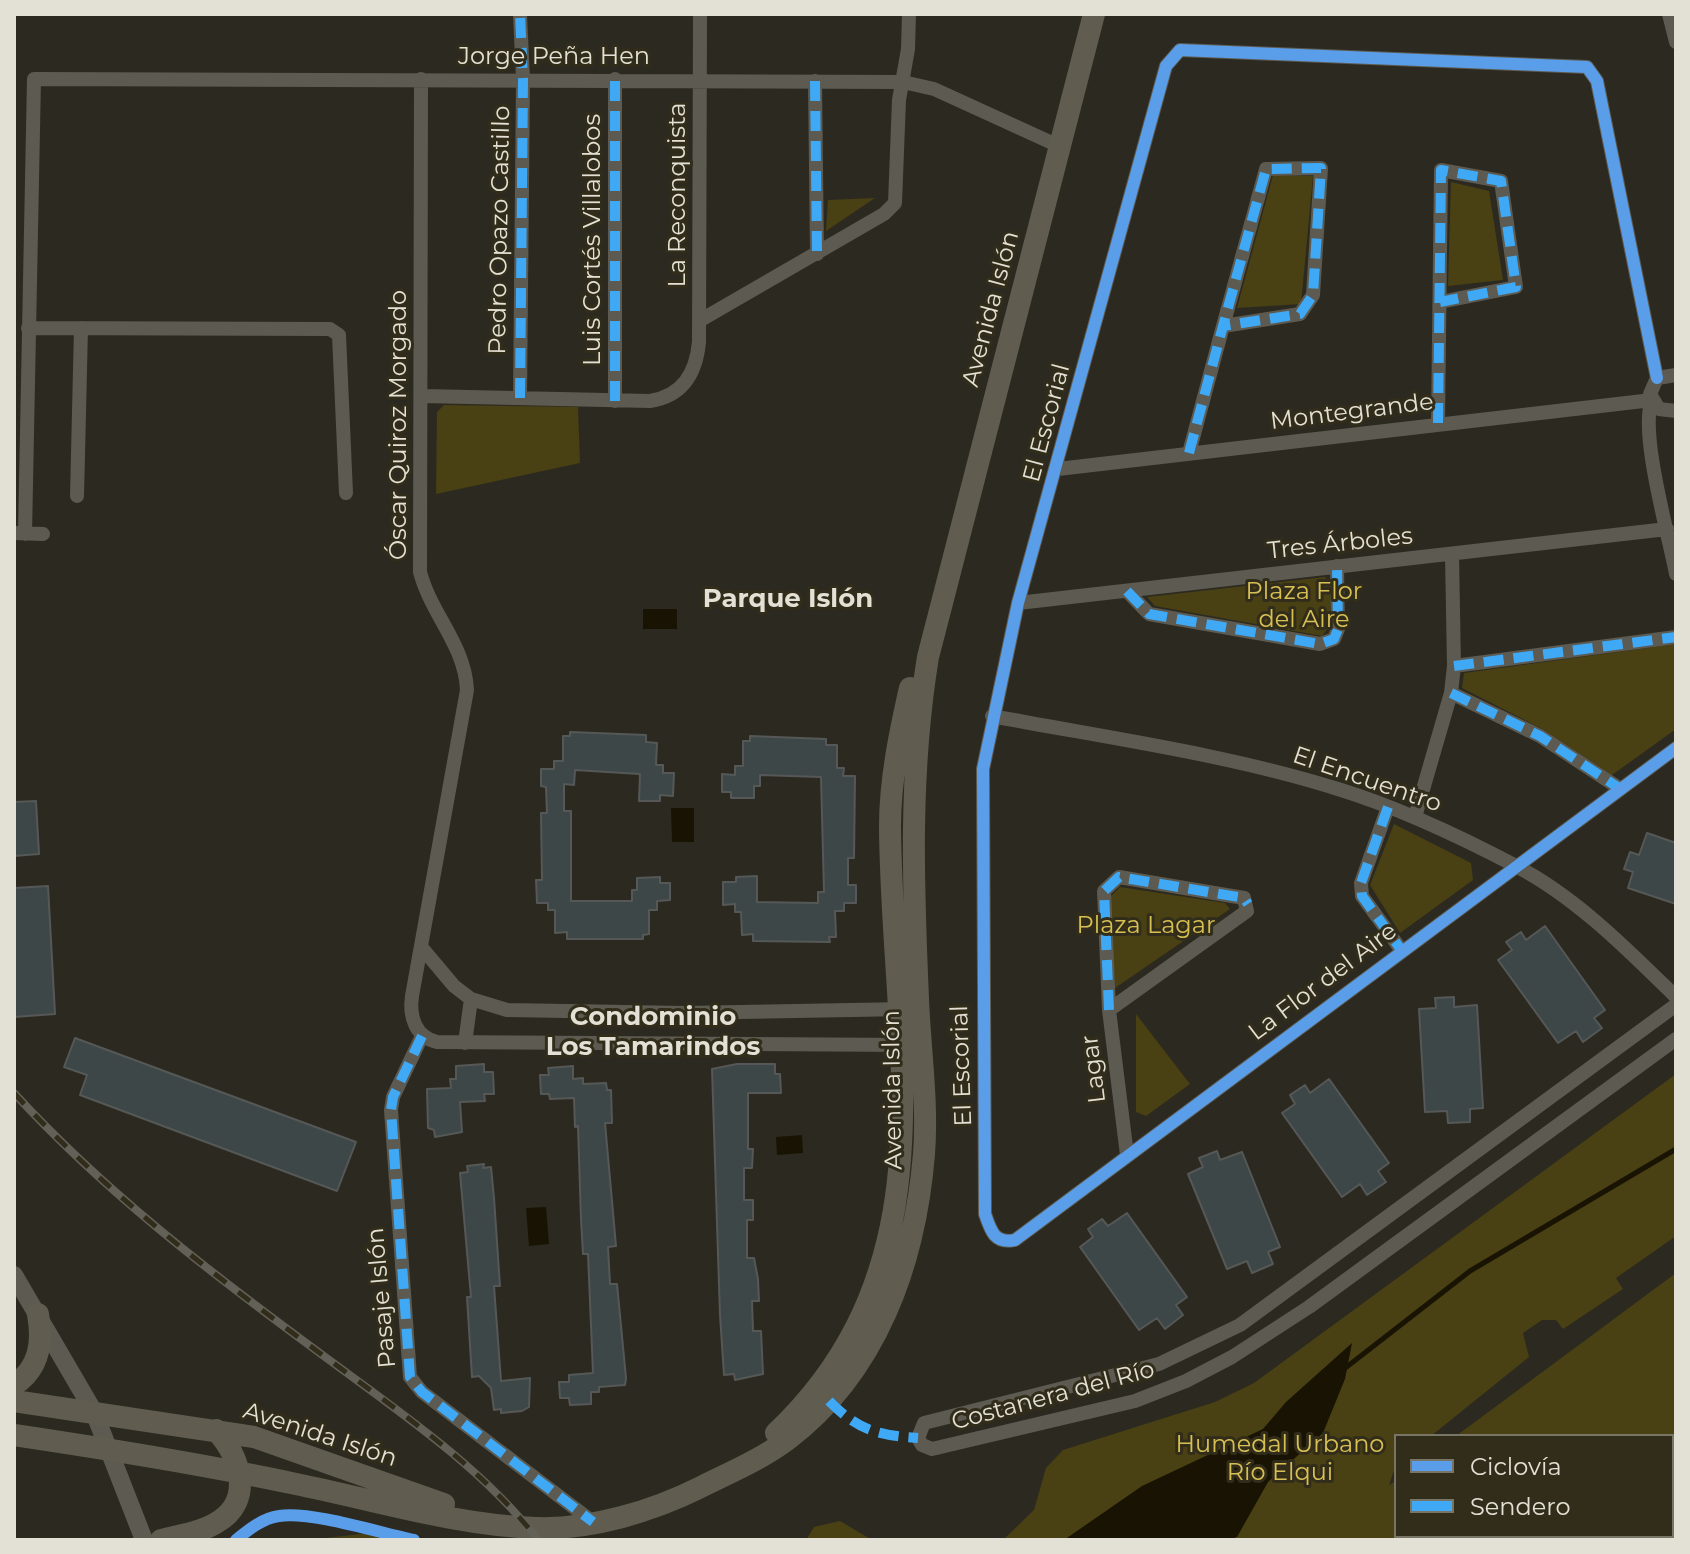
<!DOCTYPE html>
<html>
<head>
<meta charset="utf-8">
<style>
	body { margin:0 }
	#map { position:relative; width:1690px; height:1554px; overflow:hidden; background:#2c2a20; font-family:Montserrat,sans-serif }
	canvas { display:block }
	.frame { position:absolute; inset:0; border:16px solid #e3e1d5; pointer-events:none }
	.legend { position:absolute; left:1394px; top:1434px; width:280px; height:104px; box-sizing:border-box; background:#322d1a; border:2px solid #797565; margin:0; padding:10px 14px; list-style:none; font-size:24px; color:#e3e1d5 }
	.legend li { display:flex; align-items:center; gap:16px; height:40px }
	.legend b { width:40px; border:2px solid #797565 }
</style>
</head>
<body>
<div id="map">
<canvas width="1690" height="1554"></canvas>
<div class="frame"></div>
<ul class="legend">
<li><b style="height:10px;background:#5a9eea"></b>Ciclovía</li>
<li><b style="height:10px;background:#3fa9f5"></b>Sendero</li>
</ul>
</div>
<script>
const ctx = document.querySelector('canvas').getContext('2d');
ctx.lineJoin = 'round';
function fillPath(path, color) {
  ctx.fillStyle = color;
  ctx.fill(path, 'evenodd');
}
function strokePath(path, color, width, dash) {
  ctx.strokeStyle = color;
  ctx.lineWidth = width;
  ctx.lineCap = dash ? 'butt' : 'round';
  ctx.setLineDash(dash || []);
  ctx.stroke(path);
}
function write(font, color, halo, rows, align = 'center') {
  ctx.font = font + ' Montserrat,sans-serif';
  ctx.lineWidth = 6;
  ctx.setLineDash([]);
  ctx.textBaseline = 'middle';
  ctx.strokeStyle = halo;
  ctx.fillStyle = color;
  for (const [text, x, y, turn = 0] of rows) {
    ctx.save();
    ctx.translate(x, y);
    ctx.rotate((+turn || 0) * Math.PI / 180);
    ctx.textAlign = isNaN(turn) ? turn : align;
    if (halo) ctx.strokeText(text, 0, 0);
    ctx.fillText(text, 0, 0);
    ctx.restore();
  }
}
const green = new Path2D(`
	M1273,175l40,1 -12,128 -64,4z
	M1451,182l38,9 14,89 -55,6z
	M875,198l-49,33 2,-31z
	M444,405l134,2 2,56 -144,31 1,-82z
	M1325,577l7,9 -3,41 -7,9 -167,-30 -8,-9z
	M1676,644v85l-64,46 -70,-46 -80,-41 2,-15z
	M1394,824l77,39 2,17 -73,53 -30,-48z
	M1120,887l105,16 5,6 -115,79 -5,-91z
	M1136,1014l54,70 -44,32 -10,-4z
	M1676,1074v162l-60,42 7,11 -60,40 -7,-9h-14l-19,13 6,24 -98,79h-35v29l-7,20 7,-4v55h276v-100h-216l220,-163v267h-673l31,-30 12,-42 17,-18 152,-48 39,-19z
	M840,1521l32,19h-66l8,-13z
	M370,1533l30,7h-85l1,-1z`);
const water = new Path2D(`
	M643,609h34v20h-34z
	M671,808h23v34h-22z
	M802,1135l1,18 -26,2 -1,-18z
	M546,1207l3,37 -20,2 -3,-38z
	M1352,1343l-7,36 -22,54 -55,49 -31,55 -9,3h-164l78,-54 121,-57 23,-27z`);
const stream = new Path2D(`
	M1344,1369l126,-98 206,-122`);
const building = new Path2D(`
	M570,732l76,3v7l11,1 -1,22h7v8h11l-1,23 -13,-1v6h-21l1,-27 -65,-4 -1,15 -10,-1v27h7v90h61v-11h5v-12l23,-1v6h10v17l-13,1v9h-8v24l-6,1v4h-76v-7l-12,1v-23h-7v-7h-11l-1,-23h6l-1,-67h6l-1,-26 -5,-1v-17h13v-8h9v-25h7z
	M750,736l76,3v6h11v23h7l-1,8h12l-1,82h-6v27h8v18h-12v8h-9l1,26h-7l1,5 -77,-1v-7l-11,1 -1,-23h-6v-8l-12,1v-23h13v-5l21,-1v26l61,1v-11h6l-3,-115 -61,-2v11h-6v12h-23v-6h-9v-18l13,1v-9h8v-25h7z
	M36,801l3,53 -25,2v-54z
	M1647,833l29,10v61l-48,-16 5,-16 -9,-3 6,-17 9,3z
	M48,886l7,128 -41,3v-129z
	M1545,926l60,84 -11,8 8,10 -19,14 -7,-11 -18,12 -60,-83 14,-10 -6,-8 15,-10 5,8z
	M1454,997v10l23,-2 6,103 -13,1v13l-22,1 -1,-12 -22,1 -6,-103 17,-1 -1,-10z
	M75,1038l281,104 -19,49 -257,-96 7,-20 -23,-8z
	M484,1064v8h9l1,22h-10l1,7 -25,1 2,30 -27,5 -1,-7 -6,-2 -1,-39 24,-1 -1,-9h6v-13z
	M737,1064h38v10h5l1,19h-33v56h5l-1,19h-8v32h9v20h-6v38h7l4,21 1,22h-7l1,30h8l2,43 -28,6 -1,-6 -10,1 -4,-60 -8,-246z
	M573,1066v13l10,-1v6l23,-1 1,7h4l1,33h-7l11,123 -8,1 2,37h7l9,94 -1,7 -26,2v5h-8v12l-21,1 -1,-7h-9l-1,-16h10v-7l24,-2 -5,-119h-5l-2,-35 -3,-93 -3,1 -1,-29 -24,1 -1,-5h-8l-1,-19h9l-1,-7z
	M1329,1079l60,84 -11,8 8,11 -19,13 -7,-11 -18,13 -60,-84 13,-9 -5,-9 15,-10 5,8z
	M1217,1151l3,9 22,-8 38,95 -12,5 5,12 -21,9 -5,-12 -20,8 -39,-95 15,-7 -4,-9z
	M484,1164l-1,4 8,-1 3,31 6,88h-6l7,95 29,-3 -1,29 -7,4 -21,2v-4l-7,1 -3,-22 -12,-12 -7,1 -5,-80h4l-11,-124 8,-1 -1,-6z
	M1127,1213l60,84 -11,8 7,10 -18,14 -8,-11 -18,12 -59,-83 13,-10 -5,-8 14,-10 6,7z`);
const minor = new Path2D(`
	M1669,14l7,28
	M421,79l-1,493c11,42 45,73 47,118l-55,306c-3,20 3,41 25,46l471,3
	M815,81l2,173
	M699,321l185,-107 11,-11 4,-103 9,-51 1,-35
	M28,328l302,1 9,6 7,158
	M1676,375l-19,3 -7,16 9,15 17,2
	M1657,378l-60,-297 -10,-14 -407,-17 -14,16 -148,537 -35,166 2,445c6,18 10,30 30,26l661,-492
	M423,396l227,5c32,-5 46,-27 49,-59l1,-328
	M520,398l3,-319 -3,-65
	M615,401v-322
	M1438,423l3,-253 60,11 15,106 -76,15
	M1189,453c25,-95 51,-189 77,-284l55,-1 -8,127 -13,19 -77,12
	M1058,469l594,-69c-13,32 17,136 24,174
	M77,496l4,-168
	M14,533l29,1
	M25,534l9,-455 869,3 31,7 127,58
	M1127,591l22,23 171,30 14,-5 4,-10 -1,-63
	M1018,603l649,-74
	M1454,666l222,-29
	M1451,693l89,43 79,52
	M992,716c116,22 234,38 346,73 62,19 121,47 178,77 61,32 112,84 160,131
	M1388,807l-27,76 1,13 40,55
	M1415,817l36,-124 3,-27 -2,-112
	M422,948l32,38 17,13 36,11 178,3 221,-4
	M1676,1005l-436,320 -81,39 -235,59 -6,15 4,7 10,4 203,-48 51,-20 46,-24 77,-50 367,-268
	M1109,1010l138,-99 -3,-13 -125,-21 -15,14 5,119 18,145
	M422,1036l-29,61 -2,13 19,267 12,15 171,130
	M465,1043l6,-44`);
const tertiary = new Path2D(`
	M14,1275l80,137 50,128`);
const secondary = new Path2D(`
	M14,1385c26,-17 29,-43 24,-71
	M14,1401l240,36 190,67
	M776,1433c180,-171 115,-389 114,-607 0,-46 10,-94 20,-138
	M14,1435c94,14 188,29 282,49 79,16 159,41 240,44 55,2 117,-17 165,-41 30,-15 59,-27 86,-47 90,-68 128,-177 137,-286 4,-52 -4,-103 -6,-155 -5,-115 -9,-227 10,-342l166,-643
	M161,1540c18,-5 39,-7 55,-17 39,-22 24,-66 0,-93`);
const rail = new Path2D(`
	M14,1093c89,97 193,177 299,255 75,56 168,117 225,192`);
const quiet = new Path2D(`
	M815,81l2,173
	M520,398l3,-319 -3,-65
	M615,401v-322
	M1438,423l3,-253 60,11 15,106 -76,15
	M1189,453c25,-95 51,-189 77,-284l55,-1 -8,127 -13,19 -77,12
	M1127,591l22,23 171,30 14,-5 4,-10 -1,-63
	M1454,666l222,-29
	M1451,693l89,43 79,52
	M1388,807l-27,76 1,13 40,55
	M1109,1010l-5,-119 15,-14 125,21 4,6
	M422,1036l-29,61 -2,13 19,267 12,15 171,130
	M829,1401c30,30 48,34 89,37`);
const cycleway = new Path2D(`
	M1657,378l-60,-297 -10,-14 -407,-17 -14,16 -148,537 -35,166 2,445c6,18 10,30 30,26l661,-492
	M236,1540c12,-10 27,-22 43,-24 33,-5 101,17 135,24`);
const streetNames = [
	["Jorge Peña Hen",554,57],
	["La Reconquista",678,195,-90],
	["Pedro Opazo Castillo",500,230,-89],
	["Luis Cortés Villalobos",593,240,-90],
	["Avenida Islón",991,309,-75],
	["Montegrande",1352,412,-7],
	["El Escorial",1047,423,-75],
	["Óscar Quiroz Morgado",399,425,-90],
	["Tres Árboles",1340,544,-6],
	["El Encuentro",1367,780,19],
	["La Flor del Aire",1323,982,-37],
	["El Escorial",962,1066,-92],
	["Lagar",1094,1069,-97],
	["Avenida Islón",893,1090,-91],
	["Pasaje Islón",382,1298,-95],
	["Costanera del Río",1053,1396,-15],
	["Avenida Islón",320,1435,18]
];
const parkNames = [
	["Plaza Flor",1304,592],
	["del Aire",1304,620],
	["Plaza Lagar",1146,926],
	["Humedal Urbano",1280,1445],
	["Río Elqui",1280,1473]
];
const neighbourhoodNames = [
	["Parque Islón",788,599],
	["Condominio",653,1017],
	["Los Tamarindos",653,1047]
];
fillPath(green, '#494013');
fillPath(water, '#191303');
strokePath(stream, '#191303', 5);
fillPath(building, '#3d4748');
strokePath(building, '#555856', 2);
strokePath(minor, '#5d5b51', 14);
strokePath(tertiary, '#5d5b51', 18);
strokePath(secondary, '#605d50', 22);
strokePath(rail, '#626057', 8);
strokePath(rail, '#322d1a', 5, [15]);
strokePath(quiet, '#3fa9f5', 10, [20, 10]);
strokePath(cycleway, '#5a9eea', 12);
write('24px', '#e3e1d5', '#322d1a', streetNames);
write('24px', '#d7c053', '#322d1a', parkNames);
write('bold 26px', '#e3e1d5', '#322d1a', neighbourhoodNames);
</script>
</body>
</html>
